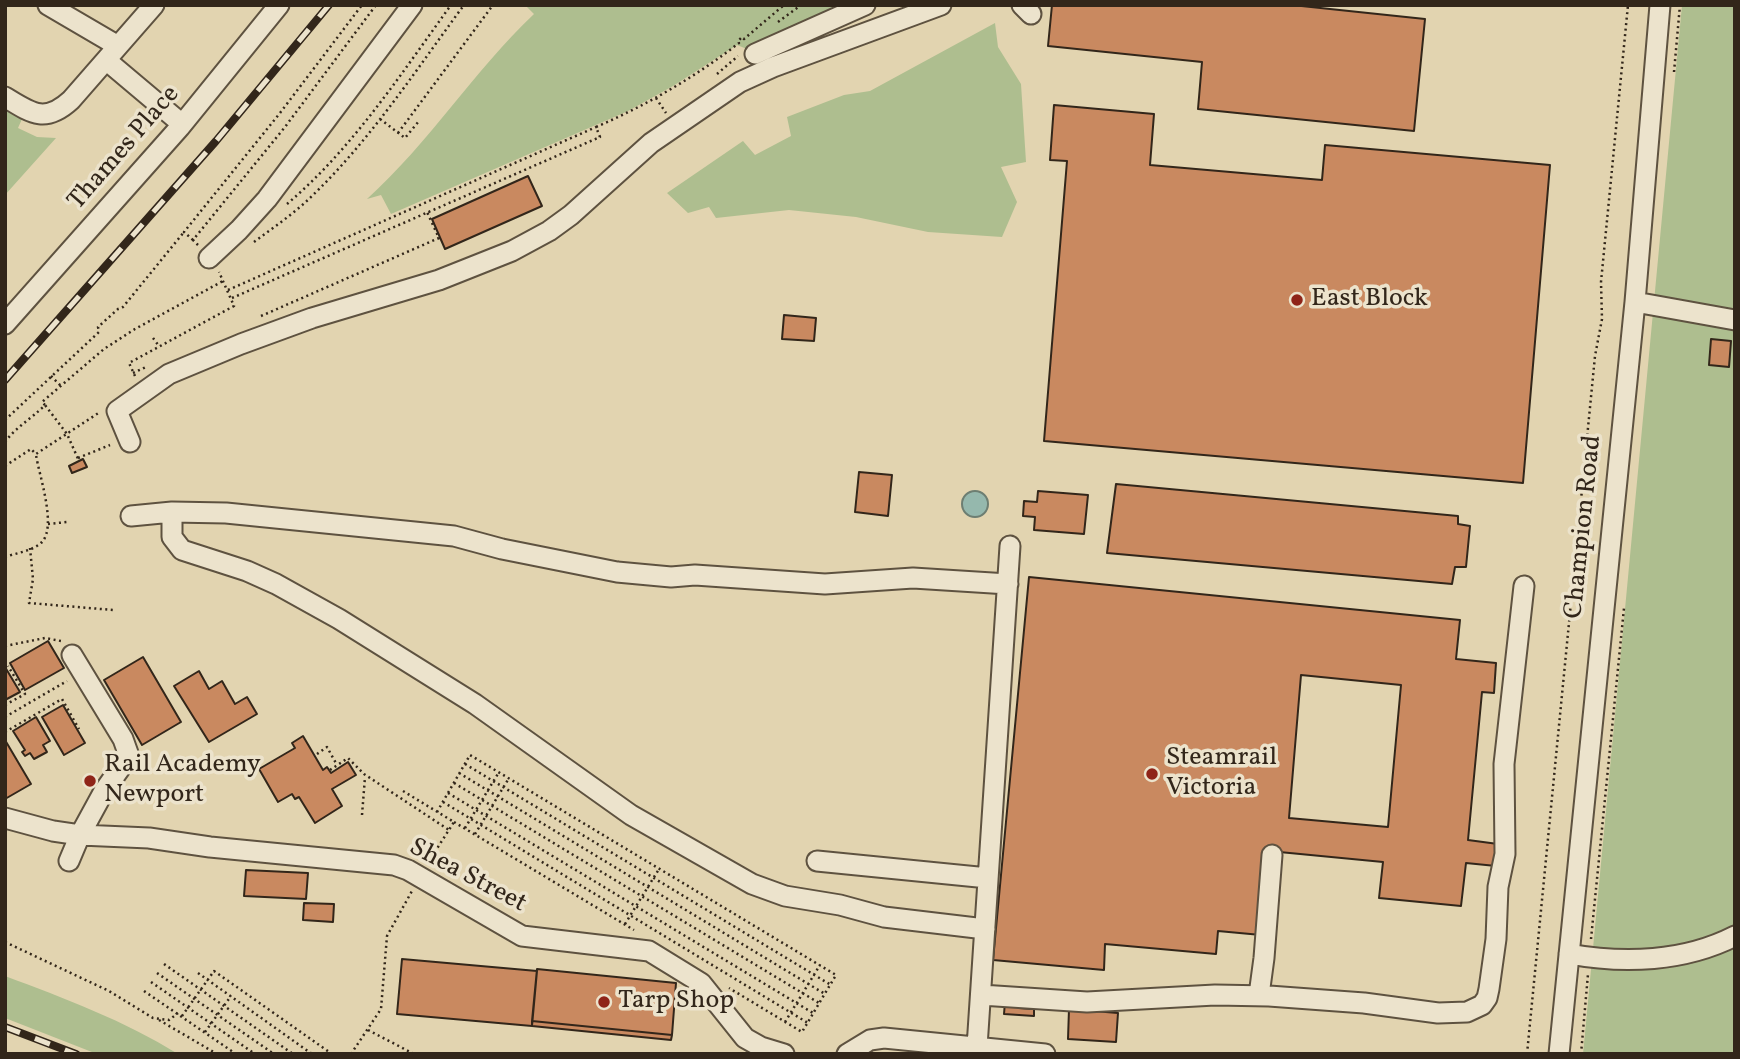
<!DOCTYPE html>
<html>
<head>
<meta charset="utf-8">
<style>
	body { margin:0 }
	#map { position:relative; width:1740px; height:1059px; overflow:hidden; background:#e2d4b0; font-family:Vollkorn,serif }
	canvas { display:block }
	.frame { position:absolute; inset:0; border:7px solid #32261a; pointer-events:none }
</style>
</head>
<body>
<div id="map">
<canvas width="1740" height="1059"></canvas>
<div class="frame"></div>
</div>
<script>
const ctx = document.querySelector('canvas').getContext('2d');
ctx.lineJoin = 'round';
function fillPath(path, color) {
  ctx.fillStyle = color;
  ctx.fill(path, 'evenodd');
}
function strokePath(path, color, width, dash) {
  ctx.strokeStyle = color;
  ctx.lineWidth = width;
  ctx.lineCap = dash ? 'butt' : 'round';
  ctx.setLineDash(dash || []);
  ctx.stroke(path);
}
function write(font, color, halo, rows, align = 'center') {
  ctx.font = font + ' Vollkorn,serif';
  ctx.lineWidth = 7;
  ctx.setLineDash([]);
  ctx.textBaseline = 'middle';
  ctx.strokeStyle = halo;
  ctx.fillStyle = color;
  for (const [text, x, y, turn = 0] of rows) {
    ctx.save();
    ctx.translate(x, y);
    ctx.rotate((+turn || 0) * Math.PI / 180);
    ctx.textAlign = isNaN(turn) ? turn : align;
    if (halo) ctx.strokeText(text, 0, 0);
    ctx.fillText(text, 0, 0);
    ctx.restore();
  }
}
const green = new Path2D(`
	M525,5h323l-96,46 -15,-6 -64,41 -45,25 -237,103 -10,-19 -14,4c62,-56 106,-127 167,-185z
	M1682,5h53v1049h-152z
	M995,23l3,24 23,37 5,78 -25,5 16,35 -15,35 -74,-5 -72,-15 -67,-7 -73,8 -7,-11 -21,6 -21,-20 76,-52 12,14 36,-19 -4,-19 57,-22 26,-4z
	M5,107l17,12 -4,9 19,9 19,1 -51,57z
	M5,976c59,22 120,45 173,78h-81l-92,-36z`);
const water = new Path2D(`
	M962 504a13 13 0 1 1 26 0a13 13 0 1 1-26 0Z`);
const building = new Path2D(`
	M1052,5h240l133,14 -11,112 -216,-22 4,-47 -154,-16z
	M1054,105l100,9 -4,51 172,15 3,-35 225,20 -27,318 -479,-42 23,-280 -17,-1z
	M528,176l14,30 -97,43 -13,-30z
	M784,315l32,3 -2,23 -32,-2z
	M1711,339l20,2 -2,26 -20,-2z
	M83,459l4,8 -15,6 -3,-7z
	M859,472l33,3 -4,41 -33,-4z
	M1116,484l342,32v8l12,2 -4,41h-11l-3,17 -345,-31z
	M1038,491l50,4 -4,39 -50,-4 1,-13 -12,-1 1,-15 13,1z
	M1029,577l431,43 -4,39 40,4 -2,30 -12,-1 -14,148 30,4 -2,22 -30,-3 -5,43 -82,-8 4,-36 -114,-11 -8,84 -43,-4 -2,23 -111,-10 -1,26 -111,-10zM1301,675l100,10 -13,142 -99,-9z
	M48,641l16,27 -39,22 -15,-27z
	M143,657l38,65 -39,23 -38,-65z
	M5,667l15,25 -15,8z
	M199,671l10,18 13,-8 13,23 12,-7 10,17 -48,28 -35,-56z
	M63,705l22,38 -21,12 -22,-38z
	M36,717l14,24 -7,4 4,7 -13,7 -4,-6 -5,3 -3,-4 3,-2 -12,-19z
	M303,736l20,34 4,-3 4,6 17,-11 8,13 -24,14 10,17 -27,17 -16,-26 -4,2 -3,-5 -14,8 -19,-33 36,-21 -3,-5z
	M5,740l26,44 -26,15z
	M246,870l62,3 -2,26 -62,-3z
	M304,903l30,1 -1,18 -30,-2z
	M402,959l135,12 -5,55 -135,-12z
	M537,969l139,14 -4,52 -140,-14z
	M1005,1002l15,1 -1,5 15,1v7l-30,-2z
	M1069,1009l49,4 -2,29 -48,-3z
	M532,1021l140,14 -1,5 -139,-14z`);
const path = new Path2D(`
	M778,22l23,-17
	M1674,72l6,-67
	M717,74l21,-18
	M656,98l10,15
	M380,119l25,19 14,-17
	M398,133l95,-128
	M287,204c65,-55 114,-130 164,-199
	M193,240l-9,-8 96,-119 82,-108
	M254,242c20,-15 41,-29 59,-47 58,-56 103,-125 151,-190
	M198,245l-5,-5 92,-113 91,-122
	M228,290l368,-163
	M232,298l368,-161 -4,-10c51,-22 99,-50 143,-84l-1,-2 4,-4 2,2 40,-34
	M261,316l178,-78 -12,-26
	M153,338l6,8
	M133,373l13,-6
	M51,376l10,10
	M135,376l-6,-13 105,-57 -15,-34
	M45,405l-3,-3 62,-53 31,-20 88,-48
	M5,420l94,-88 -1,-5 20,-18 5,-2 61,-75
	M5,442c12,-16 25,-22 40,-37l22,29 12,27
	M78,458l32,-13
	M5,466l26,-17 5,5 64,-42
	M48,524l19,-2v-2
	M30,548l3,31 -4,24 84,7
	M5,557c11,-4 28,-6 37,-15 15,-16 -3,-67 -6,-87
	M5,646l40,-8 16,3
	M5,705l20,-11 -17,-28
	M5,717l62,-36
	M5,732l57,-33 17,30
	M317,754l10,-7 10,18
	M465,764l366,221
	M330,770l18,-12 16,16 85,56
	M459,773l366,221
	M454,783l365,220
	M403,791l51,31 -25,39
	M448,793l365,220
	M443,802l365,221
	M437,812l33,-57 366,220 -34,57 -73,-44
	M362,815l3,-38
	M454,822l180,108
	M465,828l34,-56
	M475,834l34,-56
	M625,924l34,-55
	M1591,939l33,-331
	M5,942l104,49 44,27 16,2 9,-7
	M164,964l129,90
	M157,973l117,81
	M198,973l114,81
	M151,982l104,72
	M144,991l92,63
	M182,1016l32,-45 118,83
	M159,1020l58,34
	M785,1022l35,-57
	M368,1030l46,24
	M205,1032l26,-36
	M351,1054l30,-45 6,-73 25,-45
	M1527,1054l68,-698 7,-37 -1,-37 27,-277
	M1581,1054l7,-80`);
const minor = new Path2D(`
	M48,5l70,41
	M1022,5l9,9
	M755,54l110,-49
	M106,60l76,64
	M5,97c26,16 40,27 66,3l83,-95
	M209,258l30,-28 28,-31 145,-194
	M1635,302l100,18
	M5,324l175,-197 99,-122
	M130,442l-13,-31 52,-37 72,-30 71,-26 127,-38 73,-29 37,-20 22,-16 80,-72 89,-61 33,-15 168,-62
	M131,516l41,-4
	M5,818l48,13 27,4 69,3 61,9 184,18 14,5 114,66 127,15 52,32 44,55 16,9 23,7
	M69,861l11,-26 24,-44 22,-31 2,-7 -5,-14 -51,-84
	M817,861l171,17
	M985,929l-101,-12 -44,-12 -55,-9 -33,-12 -121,-69 -156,-111 -136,-85 -63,-35 -29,-13 -65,-21 -10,-13v-25l54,1 228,23 48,13 115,23 54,5 24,-2 130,9 88,-6 95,6
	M1569,954c55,10 115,8 166,-18
	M981,995l106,7 128,-7 54,1 95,7 74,10 29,-1 15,-7 5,-7 2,-9 7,-50 2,-52 7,-33 -1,-90 20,-178
	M1259,995l5,-37 8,-103
	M977,1047l33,-501
	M847,1054l23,-14 14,-2 161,16
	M1559,1054l76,-752 25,-297`);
const rail = new Path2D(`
	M5,380l211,-239 113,-136
	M5,1027l71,27`);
const markers = [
	[1297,300,7,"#8f2418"],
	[1152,774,7,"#8f2418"],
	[90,781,7,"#8f2418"],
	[604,1002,7,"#8f2418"]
];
const streetNames = [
	["Thames Place",125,149,-49],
	["Champion Road",1585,527,-84],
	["Shea Street",467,877,28]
];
const poiNames = [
	["East Block",1311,300],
	["Steamrail",1166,759],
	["Victoria",1166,789],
	["Rail Academy",104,766],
	["Newport",104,796],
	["Tarp Shop",618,1002]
];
fillPath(green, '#aebe8f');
fillPath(water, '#95b8ad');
strokePath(water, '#6d7e72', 2);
fillPath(building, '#c98960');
strokePath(building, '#32261a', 2);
strokePath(minor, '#5e5240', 23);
strokePath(path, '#32261a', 2.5, [2, 3.5]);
strokePath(minor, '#ece3cc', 19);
strokePath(rail, '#32261a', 8);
strokePath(rail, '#ece3cc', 5, [16]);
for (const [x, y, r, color] of markers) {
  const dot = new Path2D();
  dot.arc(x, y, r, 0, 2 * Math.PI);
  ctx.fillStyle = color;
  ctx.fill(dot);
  strokePath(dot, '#ece3cc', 2.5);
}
write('26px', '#32261a', '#ece3cc', streetNames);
write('26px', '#32261a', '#ece3cc', poiNames, 'left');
</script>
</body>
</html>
